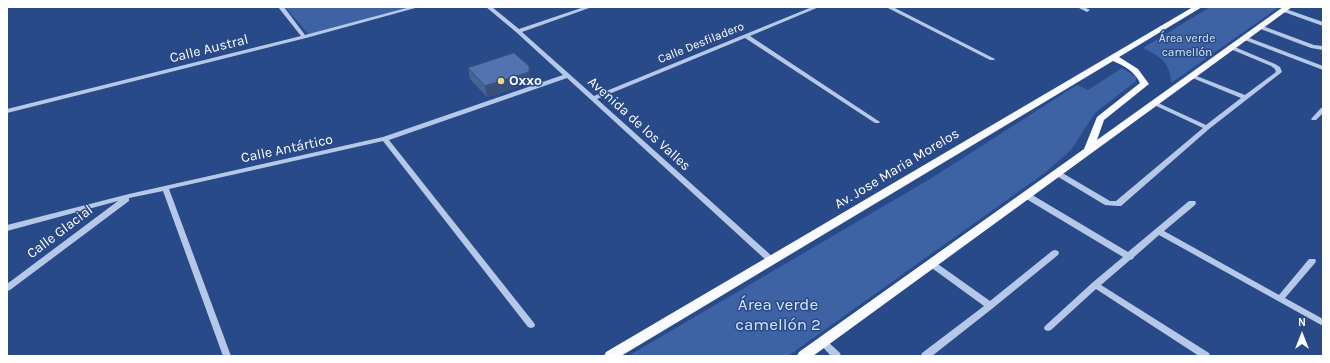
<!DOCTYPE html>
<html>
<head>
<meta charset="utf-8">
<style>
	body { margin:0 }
	#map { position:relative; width:1330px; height:363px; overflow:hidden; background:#294a88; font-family:Karla,sans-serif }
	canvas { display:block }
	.frame { position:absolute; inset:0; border:8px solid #fff; pointer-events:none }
	.north { position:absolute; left:1282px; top:315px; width:40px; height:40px; -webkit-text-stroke:3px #294a88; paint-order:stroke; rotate:0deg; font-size:11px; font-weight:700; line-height:16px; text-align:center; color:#fff }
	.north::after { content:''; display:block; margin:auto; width:14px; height:18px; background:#fff; clip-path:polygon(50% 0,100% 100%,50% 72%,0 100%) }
</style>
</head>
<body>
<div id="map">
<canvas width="1330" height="363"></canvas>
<div class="frame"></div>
<div class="north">N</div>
</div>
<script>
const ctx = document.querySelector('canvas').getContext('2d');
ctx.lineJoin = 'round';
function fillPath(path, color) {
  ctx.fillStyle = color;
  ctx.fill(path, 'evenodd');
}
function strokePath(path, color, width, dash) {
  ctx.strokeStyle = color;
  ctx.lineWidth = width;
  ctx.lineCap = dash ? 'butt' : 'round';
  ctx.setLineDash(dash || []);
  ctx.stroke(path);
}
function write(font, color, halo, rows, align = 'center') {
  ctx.font = font + ' Karla,sans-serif';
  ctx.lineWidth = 3;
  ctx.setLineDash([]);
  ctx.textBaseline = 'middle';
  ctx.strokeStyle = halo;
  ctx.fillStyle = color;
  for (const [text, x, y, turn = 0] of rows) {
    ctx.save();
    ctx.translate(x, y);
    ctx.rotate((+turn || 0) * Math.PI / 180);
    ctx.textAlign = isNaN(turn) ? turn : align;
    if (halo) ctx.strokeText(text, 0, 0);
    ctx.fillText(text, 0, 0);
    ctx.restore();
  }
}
const green = new Path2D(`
	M285,7h127l-103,28z
	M1210,7h69l-108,76c0,-20 -11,-27 -28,-35z
	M1122,68l14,9v4l-41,32 -24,37 -25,22 -258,184h-160l302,-177 147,-94 11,5z`);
const minor = new Path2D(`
	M278,7h6l21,28 105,-28h9l-113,31 -299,75v-4l294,-73z
	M486,7h6l27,22 65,-22h8l-70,25 72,64 218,-89h7l-69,29 130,86 -1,1h-4l-130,-85 -148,61 177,159 1,2 -1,2h-6l-201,-184 -178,62 145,183 1,2 -1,2 -3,1 -3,-1 -145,-186 -214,48 62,167h-8l-60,-165 -34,7v3l-119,89 -3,1v-7l111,-83 -111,30v-6l122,-31 254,-57 180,-62 -47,-43z
	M886,7h7l102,52 -1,1h-4z
	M1077,7h7l6,3 -3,2z
	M1283,8l40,14v4l-42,-15v-2z
	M1260,25l54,20 9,1v4l-12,-2 -53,-20v-2z
	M1244,36l79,30v4l-81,-31 -1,-1z
	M1230,45l45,19 5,3 2,5 -73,57 -88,77h-3l-13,-1 -50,-30 -1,-2 1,-2h4l51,30h6l87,-73 -51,-24 -1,-1 1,-1h4l50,23 35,-27 -51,-21v-2h4l51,20 31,-23 -1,-3 -4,-3 -43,-18 -1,-1z
	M1323,107v6l-7,7h-4l-1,-1 1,-1 9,-10z
	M1023,193h6l99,59 61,-51h6l1,2 -1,2 -31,26 115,64 30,-36h6l1,2 -1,2 -30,35 38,21v7l-164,-91 -25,22 -1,2 -3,1 -29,25 108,68 1,3h-11l-103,-67 -45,41 -3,1 -3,-1 -1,-2 1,-2 47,-43 31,-26 -100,-60 -1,-2z
	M1055,250l3,1 1,2 -1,2 -65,53 -61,48h-11l1,-3 62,-47 -55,-40 -1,-2 1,-2h6l55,39 62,-50z
	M822,338l3,1 15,14 1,3h-10l-13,-14 1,-3z`);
const major = new Path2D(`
	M1193,7h9l-83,50 19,12 11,15 -45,36 -7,20 186,-133h9l-479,349h-16l2,-4 285,-203 13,-32 43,-34c-5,-11 -15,-17 -27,-22l-492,295h-17l2,-4z`);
const wall = new Path2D(`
	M468,68l63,9v6l-44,14 -17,-18z`);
const shadedWall = new Path2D(`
	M529,66l2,17 -44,14 -2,-11z`);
const building = new Path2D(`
	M514,53l15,13v6l-44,14 -17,-18z`);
const markers = [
	[501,81,4,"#efd87d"]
];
const farParknames = [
	["Área verde",1187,39],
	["camellón",1187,53]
];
const farStreetnames = [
	["Calle Desfiladero",701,43,-22]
];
const streetNames = [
	["Calle Austral",209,49,-14],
	["Avenida de los Valles",639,124,42],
	["Calle Antártico",287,149,-12],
	["Av. Jose Maria Morelos",897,169,-31],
	["Calle Glacial",60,232,-37]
];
const poiNames = [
	["Oxxo",509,81]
];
const nearParknames = [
	["Área verde",778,305],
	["camellón 2",778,325]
];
fillPath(green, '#3e63a4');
fillPath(minor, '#b6c8e8');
fillPath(major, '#f8fafe');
fillPath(wall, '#476396');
fillPath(shadedWall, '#39507a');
fillPath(building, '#5273af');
strokePath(building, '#39507a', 1);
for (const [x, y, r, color] of markers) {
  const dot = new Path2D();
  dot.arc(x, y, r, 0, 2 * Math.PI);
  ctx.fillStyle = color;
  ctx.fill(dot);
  strokePath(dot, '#294a88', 1.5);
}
write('12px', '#d9e4f7', '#294a88', farParknames);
write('12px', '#fff', '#294a88', farStreetnames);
write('14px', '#fff', '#294a88', streetNames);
write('bold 14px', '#fff', '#294a88', poiNames, 'left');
write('17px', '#d9e4f7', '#294a88', nearParknames);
</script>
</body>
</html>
